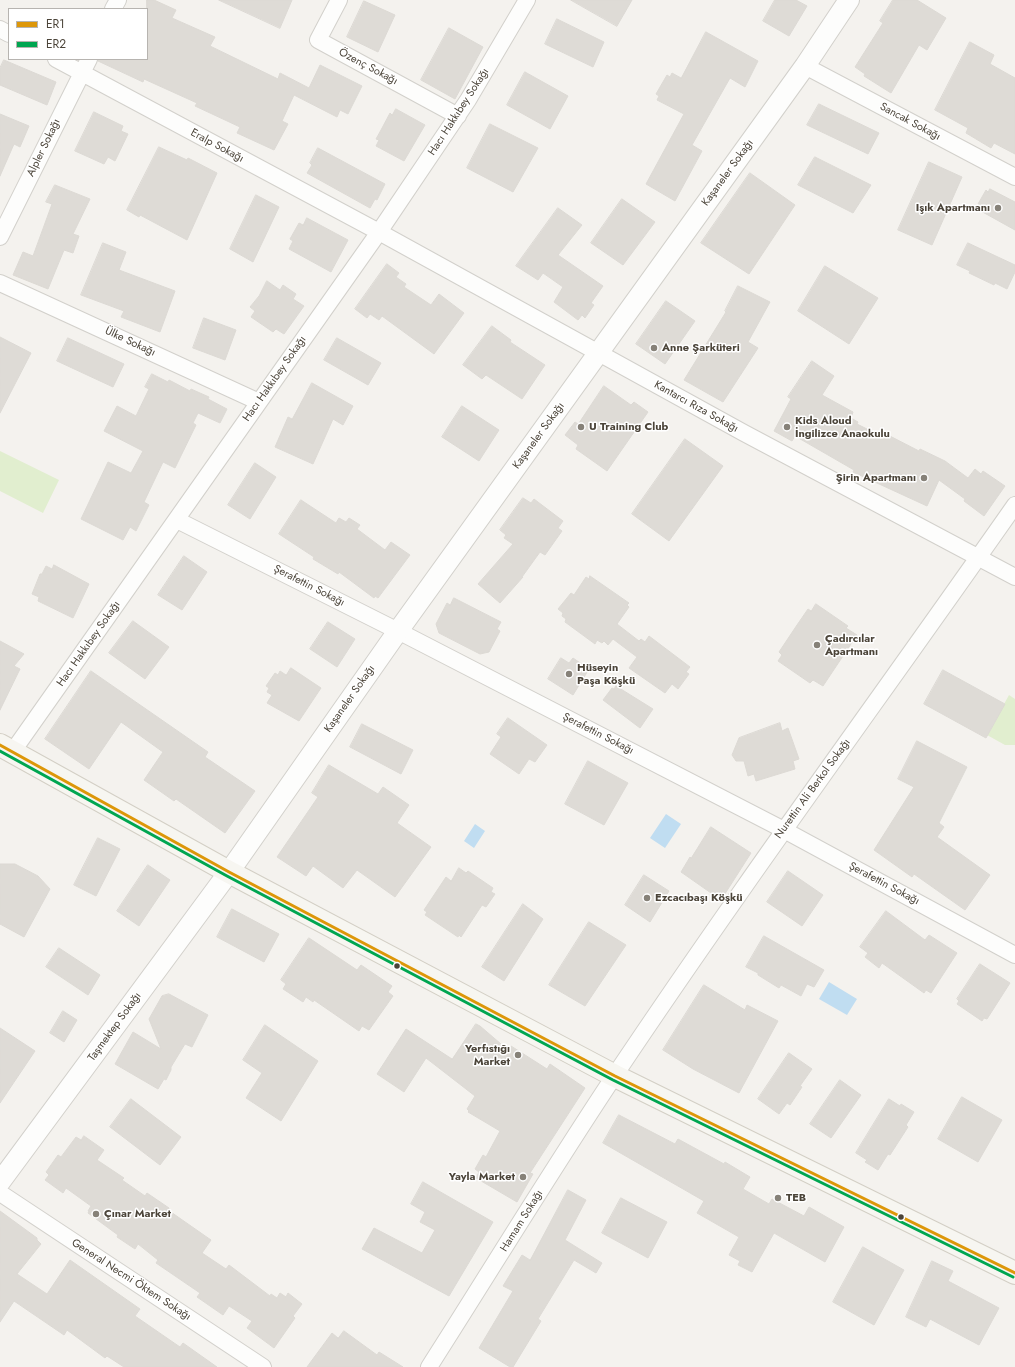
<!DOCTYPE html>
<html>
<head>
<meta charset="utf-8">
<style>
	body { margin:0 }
	#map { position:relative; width:1015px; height:1367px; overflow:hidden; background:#f4f2ee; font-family:Jost,sans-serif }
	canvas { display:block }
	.legend { position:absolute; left:8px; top:8px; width:140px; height:52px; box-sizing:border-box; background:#fff; border:1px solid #b7b4b0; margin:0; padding:5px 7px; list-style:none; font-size:12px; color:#4b4439 }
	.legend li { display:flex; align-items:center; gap:8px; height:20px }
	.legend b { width:20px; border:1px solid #b7b4b0 }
</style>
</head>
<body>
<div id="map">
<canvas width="1015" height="1367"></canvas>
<ul class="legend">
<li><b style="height:5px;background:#dd9709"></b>ER1</li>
<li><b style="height:5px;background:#00a651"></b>ER2</li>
</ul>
</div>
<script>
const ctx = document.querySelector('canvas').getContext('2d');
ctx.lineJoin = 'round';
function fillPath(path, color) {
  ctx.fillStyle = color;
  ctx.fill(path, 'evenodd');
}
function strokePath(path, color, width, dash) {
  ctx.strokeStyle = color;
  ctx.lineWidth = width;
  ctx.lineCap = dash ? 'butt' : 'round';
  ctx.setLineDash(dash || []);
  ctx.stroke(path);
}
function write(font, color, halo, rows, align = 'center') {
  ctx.font = font + ' Jost,sans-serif';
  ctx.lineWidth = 3;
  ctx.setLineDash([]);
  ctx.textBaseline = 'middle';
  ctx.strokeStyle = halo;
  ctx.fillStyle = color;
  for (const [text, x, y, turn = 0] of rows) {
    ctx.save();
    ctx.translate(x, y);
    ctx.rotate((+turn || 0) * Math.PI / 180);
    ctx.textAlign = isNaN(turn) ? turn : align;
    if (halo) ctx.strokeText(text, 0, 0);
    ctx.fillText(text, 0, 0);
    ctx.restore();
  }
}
const green = new Path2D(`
	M0,451l59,29 -16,33 -43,-22z
	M1009,695l6,4v46h-10l-18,-10z`);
const water = new Path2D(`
	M666,814l15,10 -16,24 -15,-10z
	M475,824l10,7 -11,17 -10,-7z
	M829,982l28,17 -10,16 -28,-16z`);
const building = new Path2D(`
	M147,0h7l22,10 -4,8 43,19 -5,9 68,33 2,-6 29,15 11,-23 42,21 -14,28 -8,-4 -3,7 -43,-22 -12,26 6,3 -14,26 -37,-17 3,-6 -45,-21 2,-3 -53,-24 -1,3 -45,-21v-2h49z
	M219,0h73l-12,28z
	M571,0h61l-15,26z
	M775,0h21l11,6 -18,30 -26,-15z
	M893,0h24l29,18 -19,32 -8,-5 -28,48 -27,-17 1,-2 -10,-7 28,-44 -3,-2z
	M364,1l31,14 -17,37 -31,-15z
	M557,19l47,23 -11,25 -48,-23z
	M449,28l34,19 -28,52 -34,-19z
	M706,32l52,29 -13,26 -15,-9 -38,67 10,6 -27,50 -29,-17 38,-70 -27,-14 2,-4 -3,-2 11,-19 3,2 2,-4 9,5z
	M970,42l24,13 -4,9 25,14v76l-21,-11 -3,5 -25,-15 2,-5 -33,-18z
	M4,60l52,22 -9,23 -47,-20v-17z
	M525,72l43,24 -18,33 -43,-24z
	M819,104l60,29 -11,21 -61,-29z
	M396,109l29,16 -21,36 -28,-15 3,-6 -3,-1 5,-9 9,-17 2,2z
	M94,112l29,14 -2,5 7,3 -13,27 -7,-4 -4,7 -29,-13z
	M0,114l29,12 -9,21 -6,-3 -14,32z
	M490,124l48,24 -25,44 -46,-24z
	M159,147l28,13 1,-2 29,15 -30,67 -47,-25 -1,2 -12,-7z
	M318,148l67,36 -8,16 -2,-1 -5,9 -63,-35 5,-8 -2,-2z
	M815,157l56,28 -18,28 -55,-28z
	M929,162l33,15 -30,68 -34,-15z
	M750,173l45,32 -46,69 -48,-31z
	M55,185l35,14 -17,35 6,2 -6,17 -9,-3 -16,39 -35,-14 10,-23 10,4 19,-52 -6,-2z
	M990,189l25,13v28l-36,-20 2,-4 -3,-2 8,-14 2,2z
	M256,195l23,12 -26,55 -23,-13z
	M622,199l33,23 -32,43 -32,-22z
	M558,208l24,17 -24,30 45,31 -12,17 3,2 -9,13 -3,-3 -4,5 -24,-18 9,-15 -20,-14 -5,7 -22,-14z
	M307,218l41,22 -17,32 -42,-23 4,-8 -3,-2 9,-16 4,2z
	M103,243l23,9 -7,18 56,21 -15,41 -39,-15 3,-6 -43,-16z
	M968,243l47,22v7l-8,17 -12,-6 -1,2 -25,-12 1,-2 -13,-6z
	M387,264l12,9 -3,4 10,7 -2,3 27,18 8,-11 25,19 -30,41 -52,-38 -3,4 -9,-6 -3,4 -12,-9z
	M825,266l53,32 -29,46 -51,-33z
	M267,281l13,9 3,-5 13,9 -3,5 11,7 -20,28 -8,-5 -3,3 -22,-15 4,-6 -5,-4 9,-11z
	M738,286l32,16 -22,40 10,6 -35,54 -39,-22 42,-68 -1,-1z
	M666,301l29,20 -30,43 -29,-20z
	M204,318l32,12 -11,30 -32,-12z
	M492,326l19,14 -1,2 35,23 -23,34 -36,-24 -4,4 -19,-14z
	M0,337l31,16 -31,60z
	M68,338l56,26 -11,23 -56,-26z
	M337,338l44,25 -13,22 -44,-25z
	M812,361l22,15 -12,19 31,17 -2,6 7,4 -1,2 26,13 1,-4 35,18 1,-2 25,12 23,17 7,-9 6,5 2,-3 22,15 -21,30 -20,-15 1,-2 -26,-19 -12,26 -74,-34 1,-2 -59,-34 -3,5 -18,-10 17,-32 -3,-2z
	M152,374l16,8 1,-2 21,11 1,-2 18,8 -1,2 19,10 -7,14 -22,-10 -5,10 3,2 -21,43 -12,-6 -19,40 5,3 -13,26 -6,-4 -7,13 -42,-21 27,-57 23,11 12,-22 -39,-20 13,-25 19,10 13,-27 -4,-2z
	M312,383l41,23 -10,19 -10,-6 -20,45 -38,-17 13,-30 4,2z
	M604,386l27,19 3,-3 14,10 -41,59 -31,-22 2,-4 -13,-10 10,-13 3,2z
	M462,406l37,24 -20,31 -37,-24z
	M685,439l38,27 -54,75 -37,-27z
	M255,463l21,14 -26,42 -22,-14z
	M523,498l8,5 3,-4 29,22 -5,7 4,3 -17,24 -5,-3 -18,25h1l-23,26 -22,-19 35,-40 -9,-6 2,-3 -6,-5z
	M301,500l35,23 3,-5 7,4 3,-4 11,7 -3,4 28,21 6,-8 19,13 -32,43 -3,-2 -1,2 -35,-26 -1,2 -25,-15 1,-2 -35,-23z
	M184,556l23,16 -25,38 -24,-15z
	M54,565l35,19 -16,34 -35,-17 1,-4 -7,-3 8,-20h2l4,-8 6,3z
	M590,576l39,27 -2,2 2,2 -12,17 22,17 2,-2 4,3 4,-6 41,31 -4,5 3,2 -11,15 -6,-5 -7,9 -36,-25 8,-11 -24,-18 -5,6 -4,-4 -2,2 -5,-3 -2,4 -30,-22 1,-3 -4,-3 1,-3 -5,-4 13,-16 3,2 12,-18 3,2z
	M454,598l47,24 -4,7 3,2 -11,21 -9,2 -41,-21 -3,-9 11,-21 3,2z
	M816,604l32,22 -2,2 11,7 -34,51 -10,-6 -3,3 -32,-22 4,-6 -3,-3 18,-27 11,-16 3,2z
	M133,621l36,26 -24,32 -36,-26z
	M328,622l27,17 -18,28 -27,-18z
	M0,641l24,13 -10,12 6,3 -20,41z
	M561,658l8,5 4,-5 16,11 -16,26 -25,-16z
	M291,668l30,20 -22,33 -32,-18 5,-8 -5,-3 2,-4 -3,-2 9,-13 3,2 2,-4 6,4z
	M943,670l62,34 -19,34 -62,-34z
	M91,671l117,81 -3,5 50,34 -30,42 -49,-34 -2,2 -30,-21 19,-28 -42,-30 -32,47 -44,-30z
	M616,686l37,23 -13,19 -37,-28 9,-12 2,1z
	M508,718l39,27 -12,17 -6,-3 -10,15 -29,-20 11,-17 -4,-3z
	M780,723l2,8 6,-3 11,31 -6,2 2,8 -39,12 -2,-7 -6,2 -4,-15h-8l-4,-6 7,-17z
	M362,724l51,26 -12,24 -51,-27z
	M917,741l50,26 -28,56 5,4 -7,10 53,38 -25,35 -51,-36 -2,3 -38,-27 40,-63 -16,-8z
	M588,761l40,22 -24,42 -39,-21z
	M329,765l49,29 5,-7 26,18 -12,18 34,24 -36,50 -38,-27 -14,18 -30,-22 -7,10 -29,-19 41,-60 -6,-4z
	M711,827l40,26 -30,47 -40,-28 9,-15 1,1z
	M98,838l22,11 -24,47 -22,-11z
	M0,864h15l23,12 12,13 -26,48 -24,-13z
	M148,865l22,15 -31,46 -22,-15z
	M459,868l7,5 2,-2 25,17 -2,4 4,2 -9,13 -4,-2 -21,32 -2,-2 -1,2 -33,-22 2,-3 -3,-2 22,-33 5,4z
	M788,871l35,24 -21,31 -35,-24z
	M644,875l25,16 -19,31 -25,-17z
	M523,904l20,15 -39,62 -22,-14z
	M232,909l47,25 -15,28 -47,-25z
	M886,911l39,29 4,-5 28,18 -26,40 -5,-3 -2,3 -42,-30 -3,5 -14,-11 3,-4 -8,-6z
	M589,922l37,23 -41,61 -36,-21z
	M764,936l60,34 -10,17 -7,-3 -6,12 -20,-11 -2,3 -21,-13v-2l-12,-6z
	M309,938l48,32 4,-5 31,21 -4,6 5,4 -24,34 -7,-4 -3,5 -45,-31 -1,2 -7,-5 -3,5 -20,-13 3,-5 -5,-4z
	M59,948l41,27 -12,20 -42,-28z
	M980,964l30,19 -23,36 -3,-1 -2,3 -25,-17 2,-3 -2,-2z
	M704,985l41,25 2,-5 31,16 -39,72 -46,-24 -30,-19z
	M169,994l39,21 -16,32 -7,-3 -14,23v3l-5,10 -2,-1 -6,10 -43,-25 18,-32 28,17 -12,-30 13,-23z
	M63,1011l14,9 -13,22 -14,-9z
	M476,1024l4,2 28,24 3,-4 36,23 3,-5 35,24 -55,85 3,1 -16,28 -41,-24 3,-6 -4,-3 8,-14 3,2 14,-26 -32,-19 1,-1 -2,-2 8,-13 -49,-38 -22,34 -27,-18 29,-45 46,30z
	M265,1025l53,36 -37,60 -35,-23 16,-25 -19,-13z
	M0,1028l35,23 -35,52z
	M789,1053l23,16 -12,17 2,1 -12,18 -3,-2 -8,11 -21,-15z
	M840,1080l21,15 -30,43 -21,-14z
	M962,1097l40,23 -24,42 -40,-23z
	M131,1099l50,38 -21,28 -50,-38z
	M889,1099l11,7 1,-2 13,8 -8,13 2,2 -18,28 -2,-1 -10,16 -13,-8 2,-2 -11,-7z
	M619,1115l56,29 3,-5 46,25 1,-2 25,15 -7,12 26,15 3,-5 32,17 5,-9 35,20 -19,35 -51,-29 -22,39 -14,-7 2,-4 -11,-6 10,-18 -42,-24 7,-12 -101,-58z
	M84,1136l20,14 -7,10 27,18 -2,2 23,16 2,-3 22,15 -1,2 43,30 -9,13 24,16 3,-4 41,31 1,-2 6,4 3,-5 6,4 2,-4 14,11 -9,12 2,2 -21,30 -27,-20 5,-7 -23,-15 -6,9 -26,-18 3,-4 -44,-30 2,-3 -20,-16 -3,5 -18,-12 1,-2 -30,-22 1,-2h-1l3,-5 -25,-18 -3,5 -18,-13 4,-5 -3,-3 12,-17 3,2 15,-20 5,3z
	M423,1182l70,40 -44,74 -87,-47 12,-21 48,25 13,-23 -15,-8 5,-10 -14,-8z
	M568,1190l18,10 -21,40 37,23 -6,10 -22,-13 -36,59 3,2 -28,46h-3l-31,-19 34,-57 -10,-5 19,-31 8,5z
	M621,1198l46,24 -19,36 -46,-25z
	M0,1211l37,27v2l4,4 -24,30 30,20 23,-34 70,49 -5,7 45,31 3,-4 34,24h-93l-17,-11 -2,2 -38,-28 -3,5 -50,-34 -14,21z
	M863,1247l41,23 -30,55 -41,-23z
	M932,1261l21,10 -5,10 51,27 -20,37 -49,-26 -4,8 -20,-10z
	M344,1331l33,24 2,-3 24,15h-96l25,-34 6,5z`);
const minor = new Path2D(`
	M339,0l-21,40 140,76
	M113,9l5,-9
	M0,29l9,5
	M56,59l323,173 365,201 271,144
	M805,66l210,111
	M0,237l89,-178
	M0,283l259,119
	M177,520l221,111 386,199 231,125
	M13,751l366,-519 89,-132 59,-100
	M0,1193l263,174
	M429,1367c62,-97 122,-196 186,-292 129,-193 267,-380 400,-570`);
const tertiary = new Path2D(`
	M0,1182l229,-310 169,-241 407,-565 44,-66`);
const secondary = new Path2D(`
	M0,745l229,127 386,204 400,197`);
const bus1 = new Path2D(`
	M0,745l229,127 386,204 400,197`);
const bus2 = new Path2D(`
	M0,751l227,125 386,204 400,197`);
const markers = [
	[998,208,4,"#868178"],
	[654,348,4,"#868178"],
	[581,427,4,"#868178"],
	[787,427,4,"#868178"],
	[924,478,4,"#868178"],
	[817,645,4,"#868178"],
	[569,674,4,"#868178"],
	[647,898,4,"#868178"],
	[397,966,3.5,"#4b4439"],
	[518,1055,4,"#868178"],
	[523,1177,4,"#868178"],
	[778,1198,4,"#868178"],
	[96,1214,4,"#868178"],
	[901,1217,3.5,"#4b4439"]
];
const streetNames = [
	["Özenç Sokağı",368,67,28],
	["Hacı Hakkıbey Sokağı",459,112,-57],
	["Sancak Sokağı",910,122,28],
	["Eralp Sokağı",217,146,28],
	["Alpler Sokağı",44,148,-64],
	["Kaşaneler Sokağı",728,173,-54],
	["Ülke Sokağı",130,342,25],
	["Hacı Hakkıbey Sokağı",275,379,-55],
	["Kantarcı Rıza Sokağı",696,407,29],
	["Kaşaneler Sokağı",539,436,-54],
	["Şerafettin Sokağı",309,586,27],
	["Hacı Hakkıbey Sokağı",89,644,-55],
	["Kaşaneler Sokağı",350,699,-55],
	["Şerafettin Sokağı",598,734,27],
	["Nurettin Ali Berkol Sokağı",813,789,-54],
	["Şerafettin Sokağı",884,884,28],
	["Taşmektep Sokağı",115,1027,-54],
	["Hamam Sokağı",522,1221,-58],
	["General Necmi Öktem Sokağı",131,1280,33]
];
const poiNames = [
	["Işık Apartmanı",990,208,"right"],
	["Anne Şarküteri",662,348],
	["Kids Aloud",795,421],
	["İngilizce Anaokulu",795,434],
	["U Training Club",589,427],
	["Şirin Apartmanı",916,478,"right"],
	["Çadırcılar",825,639],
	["Apartmanı",825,652],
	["Hüseyin",577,668],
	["Paşa Köşkü",577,681],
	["Ezcacıbaşı Köşkü",655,898],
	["Yerfıstığı",510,1049,"right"],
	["Market",510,1062,"right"],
	["Yayla Market",515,1177,"right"],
	["TEB",786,1198],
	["Çınar Market",104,1214]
];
fillPath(green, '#e1eecf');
fillPath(water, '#c0ddf1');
fillPath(building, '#dedbd6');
strokePath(building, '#dcd9d4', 1);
strokePath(minor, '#d2d0cb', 18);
strokePath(tertiary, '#d2d0cb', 22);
strokePath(secondary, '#d3cfc5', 24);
strokePath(minor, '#fdfdfc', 16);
strokePath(tertiary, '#fdfdfc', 20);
strokePath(secondary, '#f7f6f1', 22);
strokePath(bus1, '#dd9709', 3);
strokePath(bus2, '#00a651', 3);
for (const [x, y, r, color] of markers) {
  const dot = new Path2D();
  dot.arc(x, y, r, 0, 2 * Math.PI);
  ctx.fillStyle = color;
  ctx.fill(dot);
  strokePath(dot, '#fff', 1.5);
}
write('11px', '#4b4439', '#fff', streetNames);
write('bold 11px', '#4b4439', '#fff', poiNames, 'left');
</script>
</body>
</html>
